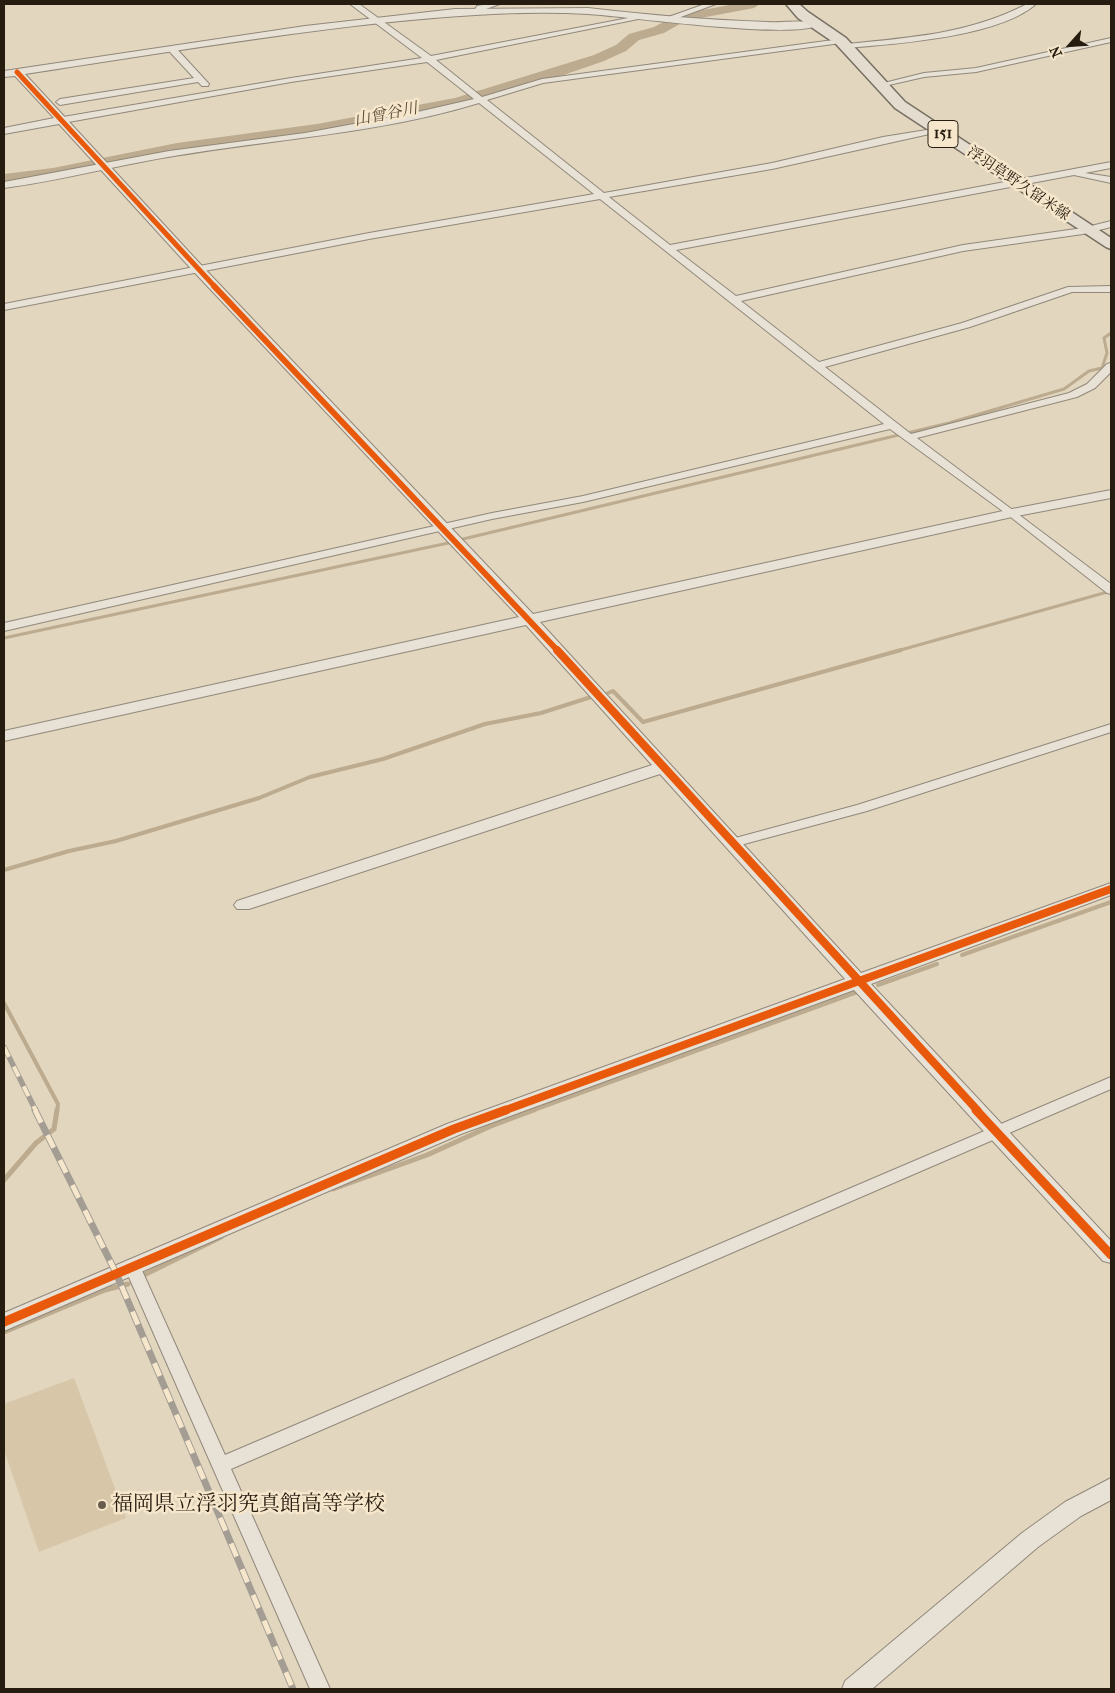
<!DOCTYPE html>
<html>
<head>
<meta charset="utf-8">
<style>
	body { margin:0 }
	#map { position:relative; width:1115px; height:1693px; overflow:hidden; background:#e2d6bf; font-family:"IM FELL French Canon",serif }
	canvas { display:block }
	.frame { position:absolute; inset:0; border:5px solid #261c0f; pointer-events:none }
	.north { position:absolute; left:1045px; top:20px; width:50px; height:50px; -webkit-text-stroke:4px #f6e7cc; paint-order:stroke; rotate:244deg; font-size:14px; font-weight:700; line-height:20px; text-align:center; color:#261c0f }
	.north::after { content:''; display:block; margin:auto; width:18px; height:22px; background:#261c0f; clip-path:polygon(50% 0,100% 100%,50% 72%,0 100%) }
</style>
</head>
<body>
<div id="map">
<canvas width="1115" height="1693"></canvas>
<div class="frame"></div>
<div class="north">N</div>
</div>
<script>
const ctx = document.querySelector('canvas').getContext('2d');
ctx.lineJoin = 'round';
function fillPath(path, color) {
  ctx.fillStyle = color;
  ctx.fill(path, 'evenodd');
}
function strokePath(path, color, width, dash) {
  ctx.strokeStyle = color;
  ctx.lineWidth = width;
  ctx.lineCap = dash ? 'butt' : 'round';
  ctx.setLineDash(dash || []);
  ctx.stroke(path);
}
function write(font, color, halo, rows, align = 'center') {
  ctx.font = font + ' "IM FELL French Canon","Noto Serif JP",serif';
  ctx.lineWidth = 5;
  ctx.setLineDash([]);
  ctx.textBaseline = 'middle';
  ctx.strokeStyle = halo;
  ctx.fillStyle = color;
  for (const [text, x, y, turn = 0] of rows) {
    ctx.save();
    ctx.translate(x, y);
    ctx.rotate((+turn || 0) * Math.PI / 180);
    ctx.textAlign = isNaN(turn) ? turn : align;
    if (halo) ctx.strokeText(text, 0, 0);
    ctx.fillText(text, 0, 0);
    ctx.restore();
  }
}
const green = new Path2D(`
	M74,1378l52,140 -87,34 -35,-102v-46z`);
const streamFar2 = new Path2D(`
	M459,540l490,-117 115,-34 25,-18 13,-3 5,-15 -3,-15 7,-5
	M4,638l449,-96
	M897,651l214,-60`);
const streamFar1 = new Path2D(`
	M608,693l5,-2 30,31 258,-72
	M4,870l65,-19 47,-10 143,-43 51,-21 73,-18 102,-35 56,-11 50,-16
	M962,955l149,-53
	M878,985l59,-21
	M4,1003l54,101 -1,7
	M531,1111l329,-120`);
const stream = new Path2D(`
	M4,1180l32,-37 18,-14 3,-19
	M333,1189l94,-34 64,-29 43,-16
	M146,1274l75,-37
	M4,1332l101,-42 23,-6`);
const river = new Path2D(`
	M735,4h25l-6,4 -69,13 -21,12 -25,7 -13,11 -22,10 -49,17 -98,28 -140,26 -140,19 -124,25 -49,6v-8l49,-6 124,-25 140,-19 138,-26 139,-43 22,-10 13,-11 25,-7 22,-12z`);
const minor = new Path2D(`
	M350,4h9l72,52 213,-41 4,2 -212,43 46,37 60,-18 299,-40 4,2 -4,2 -298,40 -56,17 117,93 168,-30 111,-26 56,-9 4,3 -171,38 -163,28 61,48 441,-83v6l-26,5 26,4v6l-37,-8 -398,75 60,46 227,-51 120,-17 28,-7v6l-28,7 -120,17 -222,50 78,61 143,-39 106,-36 43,-1v6h-39l-102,35 -145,40 86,67 158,-41 18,-9 20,-20 4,-1v9l-16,16 -18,9 -160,41 194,146v10l-4,-1 -99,-78 -118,-86 -307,73 -91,17 -488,112v-8l488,-110 91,-17 301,-72 -284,-225 -231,40 -365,71v-6l365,-71 225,-39 -115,-91c-101,31 -207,36 -311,54 -55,9 -109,24 -164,31v-6l165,-31 136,-18 108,-20 61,-14 -47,-37 -136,20 -228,41 -4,-3 4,-3 228,-39 131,-20z
	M488,4h12l-17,6 -2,3 -7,-2 3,-5z
	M705,4h11l-49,18 -7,-2z
	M1027,4h9c-37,33 -141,40 -190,44l-4,-2 4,-2c62,-6 124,-10 181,-40z
	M1111,38v4l-135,30 -52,5 -44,10 -4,-2 48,-12 52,-5z
	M169,47h6l34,37 -1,2h-6l-4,-4 -138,23 -4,-3 4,-3 134,-21 -25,-27z
	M1111,724v8l-244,79 -134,36 -7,-4 2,-3 129,-35z
	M1111,1077v12l-880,380 99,220h-20l-186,-423 2,-5 6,-2 6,2 2,5 85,189z`);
const tertiary = new Path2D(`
	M588,8c60,7 119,12 180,14 10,1 46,-3 52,2 -20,17 -197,-8 -232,-10 -75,-4 -150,3 -225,11 -113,13 -226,32 -338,49l178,193 330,347 479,-105 99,-19v8l-99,19 -472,105 321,351 250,-90v12l-240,89 240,257v22l-8,-2 -249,-271 -393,144 -457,197v-18l443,-189 398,-145 -185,-205 -411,135h-12l-3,-4 3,-4 415,-136 -126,-140 -522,116v-10l515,-114 -324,-344 -136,-149 -55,10v-6l50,-10 -39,-42 -11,1v-6l301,-45 150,-17z
	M1111,1478v22l-30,16 -43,31 -166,142h-30l3,-8 177,-148 43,-31z`);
const primary = new Path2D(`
	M786,4h13l9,8 38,26 59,64 206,136v11l-5,-2 -211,-139 -59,-64 -38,-26z`);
const railFar1 = new Path2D(`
	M4,1047l32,64`);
const rail = new Path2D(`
	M35,1110l81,163 177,416`);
const cyclewayFar3 = new Path2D(`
	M17,72l199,216`);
const cyclewayFar2 = new Path2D(`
	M214,286l344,365`);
const cyclewayFar1 = new Path2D(`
	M557,650l421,461
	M503,1111l608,-222`);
const cycleway = new Path2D(`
	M976,1110l135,145
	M4,1322l450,-193 52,-19`);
const markers = [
	[102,1505,5,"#685d4d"]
];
const farStreetnames = [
	["浮羽草野久留米線",1018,184,34]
];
const farWaternames = [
	["山曾谷川",386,115,-11]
];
const shields = [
	[943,134,30]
];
const shieldNames = [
	["151",943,134]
];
const nearPoinames = [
	["福岡県立浮羽究真館高等学校",112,1505]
];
fillPath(green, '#d7c7a8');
strokePath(streamFar2, '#bcab8e', 3);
strokePath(streamFar1, '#bcab8e', 4);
strokePath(stream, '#bcab8e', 5);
fillPath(river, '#bcab8e');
strokePath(minor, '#91887a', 2);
strokePath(tertiary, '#91887a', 2);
strokePath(primary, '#776f62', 3);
fillPath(minor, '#e7e1d6');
fillPath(tertiary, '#e7e1d6');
fillPath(primary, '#e3dccf');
strokePath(railFar1, '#a39d93', 5.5);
strokePath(rail, '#a39d93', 7);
strokePath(railFar1, '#f6e7cc', 4, [11]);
strokePath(rail, '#f6e7cc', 5, [14]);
strokePath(cyclewayFar3, '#e8590c', 5);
strokePath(cyclewayFar2, '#e8590c', 6);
strokePath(cyclewayFar1, '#e8590c', 8);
strokePath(cycleway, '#e8590c', 9);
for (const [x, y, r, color] of markers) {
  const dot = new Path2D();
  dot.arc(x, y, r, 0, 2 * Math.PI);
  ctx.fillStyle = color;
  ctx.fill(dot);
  strokePath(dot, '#f6e7cc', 2);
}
write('15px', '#261c0f', '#f6e7cc', farStreetnames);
write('italic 16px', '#5c4e39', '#f6e7cc', farWaternames);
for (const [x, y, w] of shields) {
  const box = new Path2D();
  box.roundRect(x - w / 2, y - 13.5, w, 27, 4);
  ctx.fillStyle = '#f6e7cc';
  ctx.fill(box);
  strokePath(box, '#261c0f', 1);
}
write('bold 16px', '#261c0f', null, shieldNames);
write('21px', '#261c0f', '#f6e7cc', nearPoinames, 'left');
</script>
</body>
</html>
